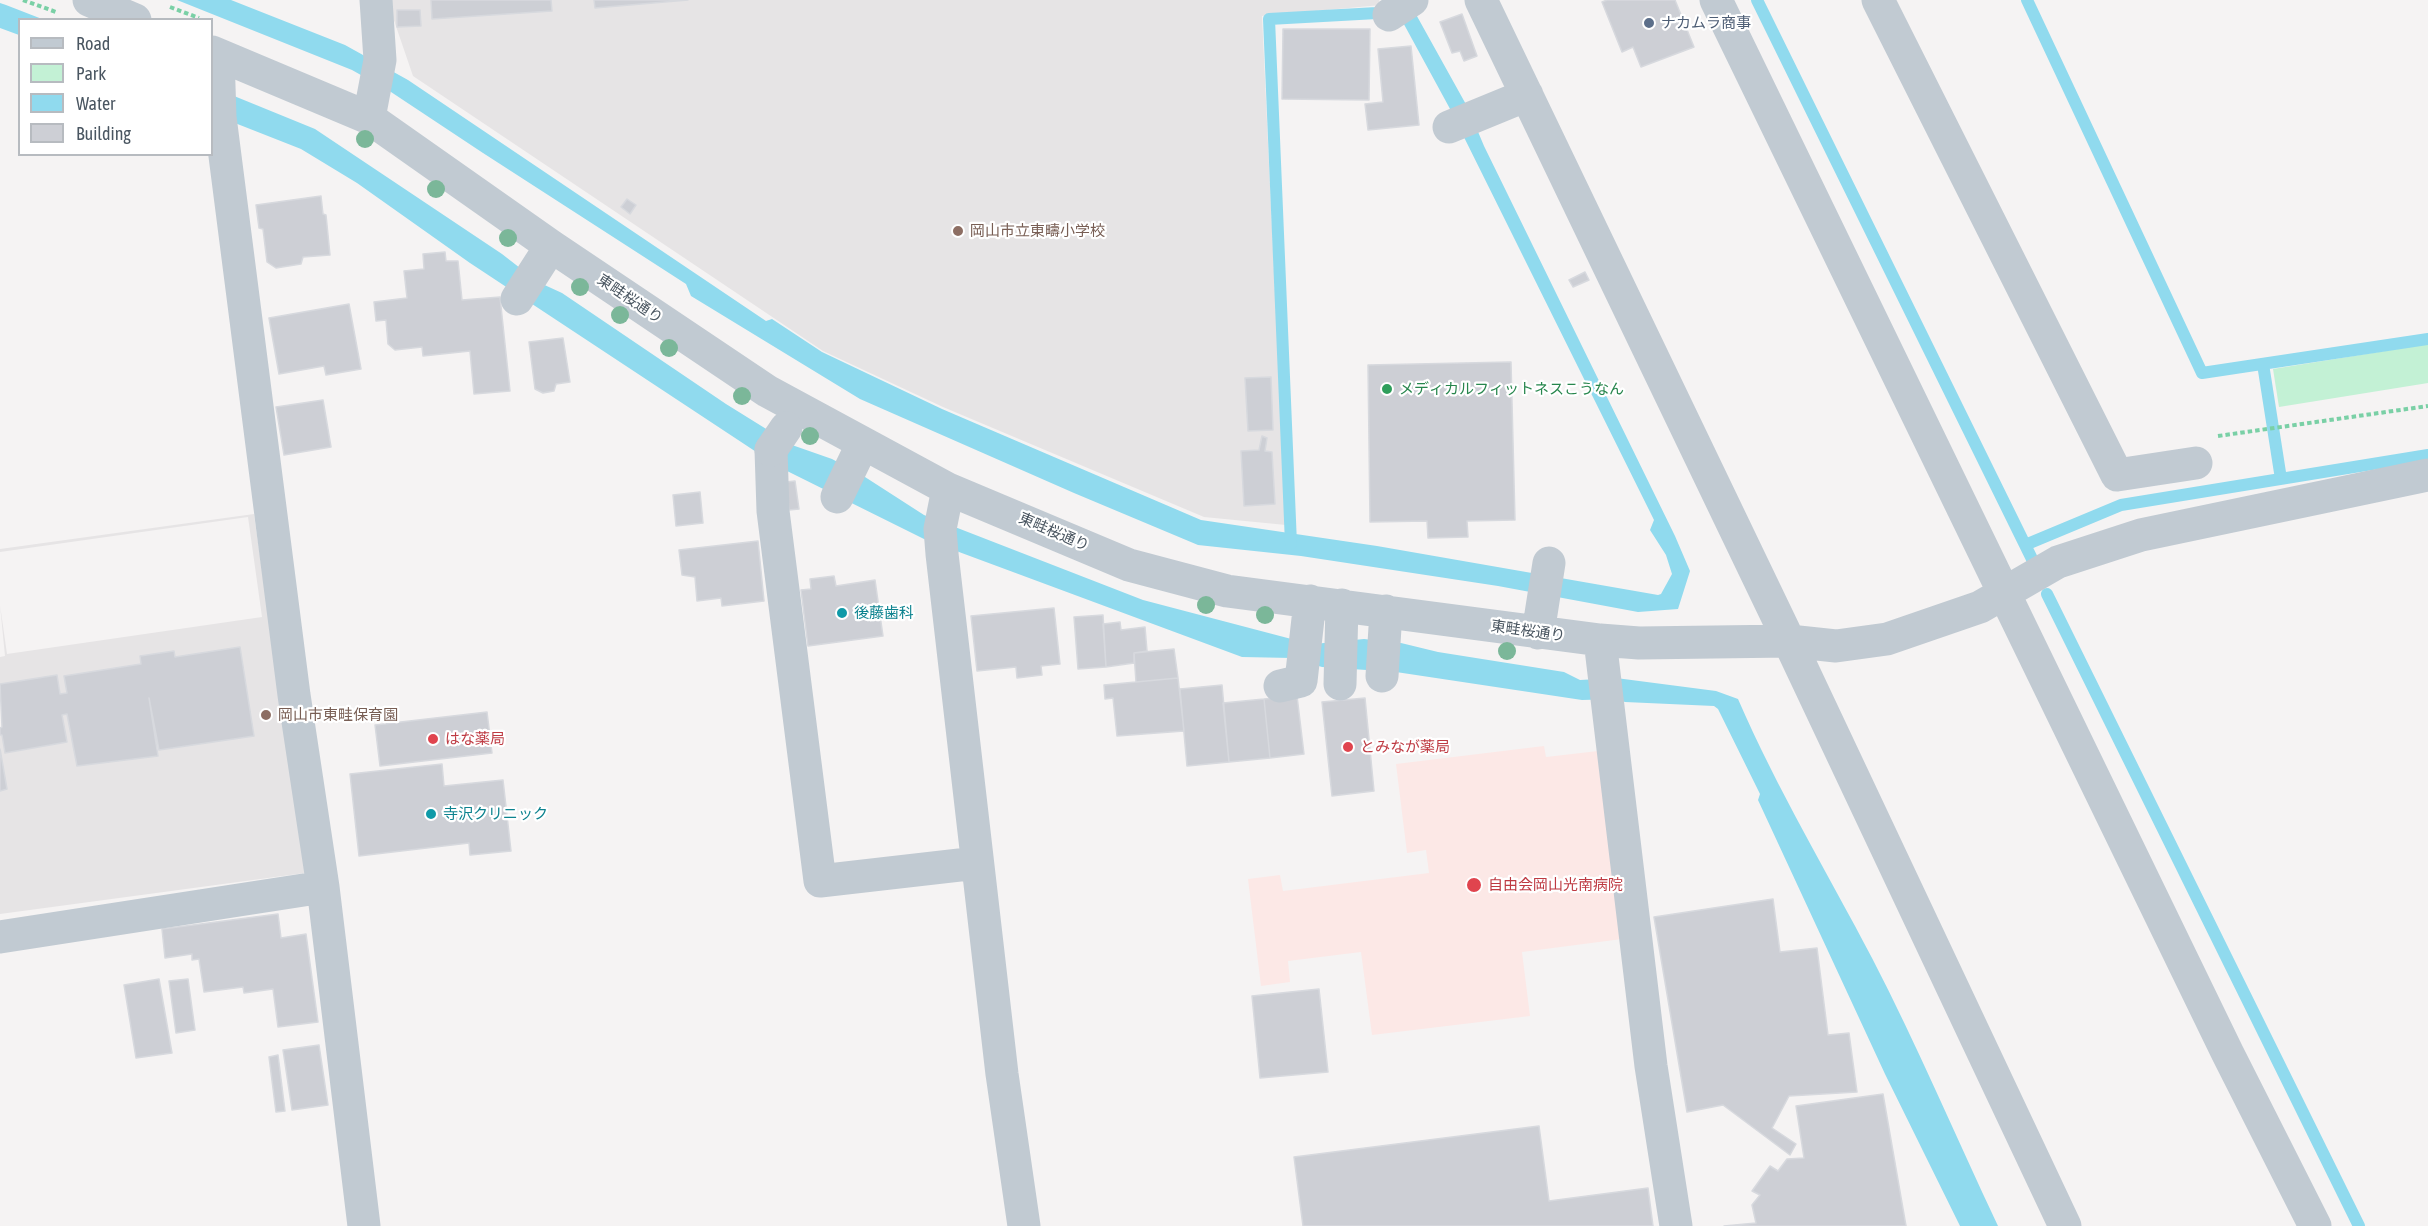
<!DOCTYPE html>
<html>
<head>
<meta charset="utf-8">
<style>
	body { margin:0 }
	#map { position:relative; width:2428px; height:1226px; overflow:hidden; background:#f5f3f3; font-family:"Asap Condensed",sans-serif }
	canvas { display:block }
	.legend { position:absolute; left:18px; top:18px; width:195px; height:138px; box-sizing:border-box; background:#fff; border:2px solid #b7bbc0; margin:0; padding:8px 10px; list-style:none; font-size:18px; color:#4a5661 }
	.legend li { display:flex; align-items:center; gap:12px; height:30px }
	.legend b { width:30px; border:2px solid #b7bbc0 }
</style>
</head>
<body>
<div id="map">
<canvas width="2428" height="1226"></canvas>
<ul class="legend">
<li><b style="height:8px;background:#c1cad2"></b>Road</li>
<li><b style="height:16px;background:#c3f1d5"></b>Park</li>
<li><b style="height:16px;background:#90daee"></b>Water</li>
<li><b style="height:16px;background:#cdcfd5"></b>Building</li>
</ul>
</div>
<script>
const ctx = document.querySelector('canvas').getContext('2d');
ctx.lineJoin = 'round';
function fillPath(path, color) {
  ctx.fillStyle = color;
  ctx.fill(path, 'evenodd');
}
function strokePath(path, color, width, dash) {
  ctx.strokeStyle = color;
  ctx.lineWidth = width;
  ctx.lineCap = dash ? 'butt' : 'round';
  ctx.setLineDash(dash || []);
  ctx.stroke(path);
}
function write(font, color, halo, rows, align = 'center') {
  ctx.font = font + ' "Asap Condensed","Noto Sans JP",sans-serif';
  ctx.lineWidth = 4.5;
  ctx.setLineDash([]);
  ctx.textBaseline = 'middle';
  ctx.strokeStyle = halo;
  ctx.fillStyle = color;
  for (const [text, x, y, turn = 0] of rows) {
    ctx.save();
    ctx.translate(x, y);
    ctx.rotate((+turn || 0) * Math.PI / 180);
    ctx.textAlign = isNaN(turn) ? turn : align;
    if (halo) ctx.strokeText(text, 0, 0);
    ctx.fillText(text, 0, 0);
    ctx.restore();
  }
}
const education = new Path2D(`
	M387,0h992l2,5 -119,11 24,509 -82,-8 -261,-110 -120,-56 -410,-275z
	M254,514l51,359 -305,41v-123l7,-2 -7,-40v-14h2l4,18 61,-11 -5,-27 5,-1 10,52 80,-10 -6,-59 8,53 95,-14 -14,-89 -65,10 -1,-6 -34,5 1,8 -77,12 3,17 -7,1 -3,-19 -57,9v-27l5,-1 -5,-51 7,49 255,-37 -14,-100 -248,35v-3z`);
const medical = new Path2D(`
	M1544,746l2,11 52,-6 24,188 -100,13 8,64 -158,19 -11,-83 -73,9 2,21 -29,4 -13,-107 32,-4 3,16 146,-18 -3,-23 -19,3 -11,-89z`);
const green = new Path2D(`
	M2428,344v39l-149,24 -6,-38z`);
const water = new Path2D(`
	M177,0h54l114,45 63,35 358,241 6,-2 50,33 120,57 259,111 176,26 281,49 3,-1 11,-20 -6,-19 -16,-25 4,-10 -205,-413 -49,-90 8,-17 60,108 16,38 191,390 15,35 -12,38 -40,3 -140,-26 -197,-30 -103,-11 -124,-52 -214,-94 -169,-103 -5,-12 -203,-131 -92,-61 -39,-22z
	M0,3l6,2 36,14 -22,1 -1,15 -19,-7z
	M212,87l103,42 187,125 36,28 24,11 164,111 66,41 40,14 33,18 59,38 219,85 156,41 15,3 50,-5 37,4 37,9 126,20 16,8 36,-2 100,13 22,8c39,90 89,173 134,259 45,87 84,179 126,268h-38l-75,-152 -127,-274 2,-6 -42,-85 -4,-3 -89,-4 -9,-3 -34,1 -186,-28 -74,-5 -30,-9 -50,-1 -318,-118 -145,-72 -309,-204 -113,-80 -56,-34 -89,-35z`);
const stream = new Path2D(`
	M1757,0l275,559
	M2027,0l175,373 226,-34
	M2263,364l18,115
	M1291,544l-22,-525 108,-6 12,-4
	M2025,545l96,-40 307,-50
	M2047,594l312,632`);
const building = new Path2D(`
	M431,0h120l1,11 -120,8z
	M594,0h94l-93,8z
	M1607,0h68l19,47 -53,20 -8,-20 -11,5 -20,-50z
	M397,10h23l1,16 -24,1z
	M1462,14l15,42 -13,5 -4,-10 -8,2 -12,-31z
	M1283,29h87l-1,71 -87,-1z
	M1411,46l8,79 -51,5 -3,-26 18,-2 -5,-53z
	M321,196l2,18 3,1 4,40 -27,2 -2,7 -25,4 -9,-6 -4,-33 -4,-1 -3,-23z
	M627,199l9,6 -6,9 -9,-7z
	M445,252l1,9h12l4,39 38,-3 10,94 -36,3 -4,-43 -47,5 -1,-9 -27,3 -7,-6 -2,-24 -10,1 -2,-19 33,-4 -3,-27 20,-2 -1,-15z
	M1585,272l4,8 -16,7 -4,-7z
	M349,304l12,65 -35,6 -2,-9 -45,8 -10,-56z
	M563,338l7,44 -14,2 -2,7 -11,2 -8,-4 -6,-47z
	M1511,362l4,158 -48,1 1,16 -40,1 -1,-17 -57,1 -2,-157z
	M1271,377l2,53 -25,1 -3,-53z
	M323,400l8,47 -47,8 -8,-48z
	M1262,436l5,2 -2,13 7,1 3,52 -31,2 -3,-55 18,-1z
	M795,481l4,28 -10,1 -3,-28z
	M700,492l3,31 -27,3 -3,-31z
	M758,541l6,60 -42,5 -1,-8 -24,3 -2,-24 -13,-2 -3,-25z
	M834,576l2,10 39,-6 8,56 -75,10 -7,-56 10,-1 -1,-10z
	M1054,608l6,56 -19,2 1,9 -25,3 -1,-11 -39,4 -6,-55z
	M1103,615l3,52 -28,2 -4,-52z
	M1120,622l1,8 24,-3 2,24 -13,2v10l-28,4 -3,-43z
	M240,647l14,89 -95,14 -10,-52 9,58 -81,10 -10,-52 -5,1 5,27 -62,11 -3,-18h-2v-7l2,-1 -2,-43 57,-9 3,19 7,-1 -3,-17 77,-12 -1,-8 34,-5 1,6z
	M1174,649l4,29 -42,4 -2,-29z
	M1178,678l6,53 -67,5 -4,-38 -8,1 -1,-14z
	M1222,685l7,77 -42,4 -7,-77z
	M1297,696l7,58 -34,4 -6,-59z
	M1365,698l9,93 -42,5 -10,-94z
	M1264,699l6,59 -41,4 -6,-59z
	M487,712l5,41 -112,13 -5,-41z
	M0,749l7,40 -7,2z
	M442,764l2,22 59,-6 8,71 -41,4 -1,-12 -110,13 -9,-82z
	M1773,899l7,53 37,-4 11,87 21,-2 8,59 -68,4 -17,32 24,16 -6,11 -67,-50 -36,7 -33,-195z
	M278,914l3,24 25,-4 12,88 -40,5 -5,-38 -29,4 -1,-6 -39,5 -5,-33 -7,1v-6l-27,4 -3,-29z
	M159,979l13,74 -36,5 -12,-73z
	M188,979l7,51 -19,3 -7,-52z
	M1319,989l9,83 -68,6 -8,-82z
	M319,1045l9,60 -36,5 -9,-60z
	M278,1055l7,56 -9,1 -7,-55z
	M1883,1094l23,132h-182l32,-3 -4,-18 8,-10 -8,-4 18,-25 8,5 9,-12 17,-1 -8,-52z
	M1539,1126l10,75 99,-13 5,38h-350l-9,-69z`);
const path = new Path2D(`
	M23,0l33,12
	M170,7l29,11
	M2218,436l210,-30`);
const minor = new Path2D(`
	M89,0l46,20
	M1481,0l308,641 276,585
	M1716,0l512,1054 87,172
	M1878,0l239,475 79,-12
	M1389,15l23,-15
	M212,52l157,66 182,128 216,145 181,98 181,76 98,26 373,49 39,3 150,-2 47,5 51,-7 93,-32 78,-45 83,-27 287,-60
	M218,55l2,62 74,578 29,192 41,339
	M369,118l11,-58 -4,-60
	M1449,127l78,-32
	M517,299l34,-53
	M771,450l2,61 47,370 157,-18
	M948,489l-8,40 2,25 60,520 22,152
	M837,497l26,-54
	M1538,633l11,-70
	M1600,640l51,426 25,160
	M1382,676l4,-65
	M1340,684l2,-79
	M1280,686l21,-5 9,-80
	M0,937l323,-50`);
const minorBridge = new Path2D(`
	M771,450l15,-22`);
const trees = [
	[365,139],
	[436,189],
	[508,238],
	[580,287],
	[620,315],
	[669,348],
	[742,396],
	[810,436],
	[1206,605],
	[1265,615],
	[1507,651]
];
const markers = [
	[1649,23,6,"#5c6f8a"],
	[958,231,6,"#8d6e63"],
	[1387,389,6,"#2e9e5b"],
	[842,613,6,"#0f9aa8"],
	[266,715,6,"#8d6e63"],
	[433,739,6,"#e0444e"],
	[1348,747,6,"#e0444e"],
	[431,814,6,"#0f9aa8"],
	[1474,885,8,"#e0444e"]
];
const serviceNames = [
	["ナカムラ商事",1661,23]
];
const educationNames = [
	["岡山市立東疇小学校",970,231],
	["岡山市東畦保育園",278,715]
];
const streetNames = [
	["東畦桜通り",630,299,34],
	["東畦桜通り",1054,532,23],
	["東畦桜通り",1528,631,8]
];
const leisureNames = [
	["メディカルフィットネスこうなん",1399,389]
];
const cultureNames = [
	["後藤歯科",854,613],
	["寺沢クリニック",443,814]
];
const healthNames = [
	["はな薬局",445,739],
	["とみなが薬局",1360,747],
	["自由会岡山光南病院",1488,885]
];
fillPath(education, '#e6e4e5');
fillPath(medical, '#fce8e6');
fillPath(green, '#c3f1d5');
fillPath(water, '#90daee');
strokePath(stream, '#90daee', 12);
fillPath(building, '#cdcfd5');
strokePath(building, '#d7d9de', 1.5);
strokePath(path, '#7ad0a6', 4, [4.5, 3]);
strokePath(minor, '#c1cad2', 33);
strokePath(minorBridge, '#c1cad2', 33);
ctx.fillStyle = '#7bb799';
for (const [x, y] of trees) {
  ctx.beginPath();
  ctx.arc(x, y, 9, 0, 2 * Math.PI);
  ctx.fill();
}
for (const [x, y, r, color] of markers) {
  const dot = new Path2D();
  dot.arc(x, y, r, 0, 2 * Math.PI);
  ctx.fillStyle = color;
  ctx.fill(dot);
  strokePath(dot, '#fff', 2);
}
write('15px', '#4e5e75', '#fff', serviceNames, 'left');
write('15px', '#785e54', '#fff', educationNames, 'left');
write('15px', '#4a5661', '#fff', streetNames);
write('15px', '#27864d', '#fff', leisureNames, 'left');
write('15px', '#0d838f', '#fff', cultureNames, 'left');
write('15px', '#be3a42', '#fff', healthNames, 'left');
</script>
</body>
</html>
